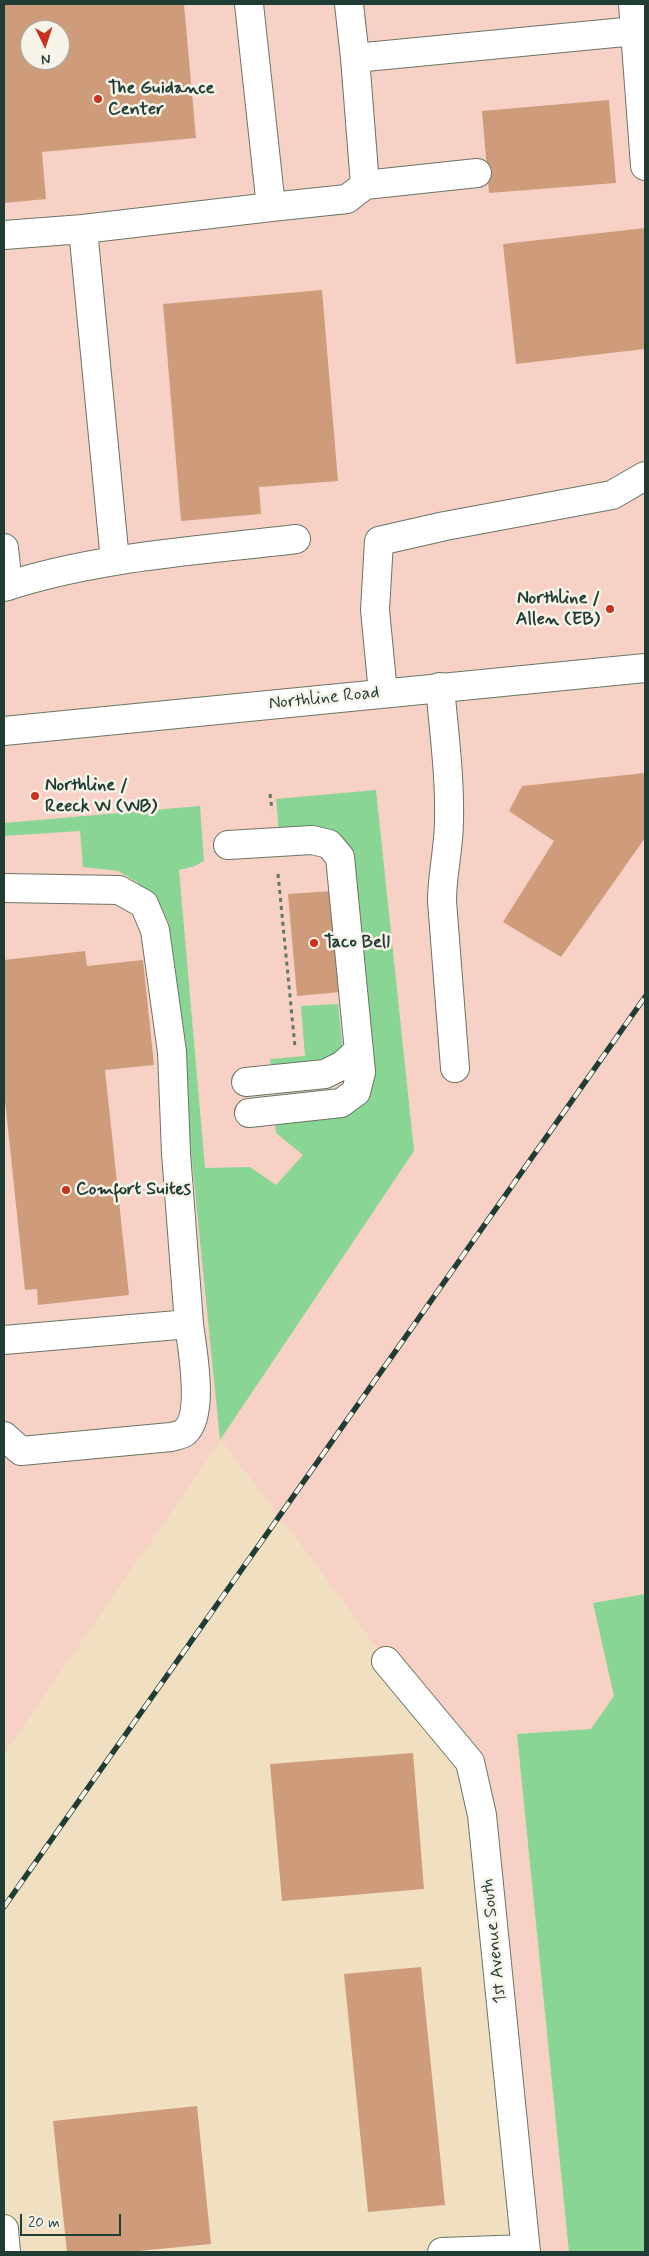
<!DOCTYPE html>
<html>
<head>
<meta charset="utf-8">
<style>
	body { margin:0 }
	#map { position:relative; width:649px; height:2256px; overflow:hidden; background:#f1dfc1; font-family:Mynerve,sans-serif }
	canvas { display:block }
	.frame { position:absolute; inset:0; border:5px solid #1f3d34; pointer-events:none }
	.north { position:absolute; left:20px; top:20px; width:50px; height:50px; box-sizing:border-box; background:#f7f3e8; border:1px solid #a1aaa0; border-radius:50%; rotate:176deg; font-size:14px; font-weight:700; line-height:20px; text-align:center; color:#1f3d34 }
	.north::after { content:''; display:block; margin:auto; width:18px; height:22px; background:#c8321e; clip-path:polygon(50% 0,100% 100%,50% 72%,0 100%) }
	.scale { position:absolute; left:20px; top:2214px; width:101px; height:22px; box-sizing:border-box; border:2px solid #1f3d34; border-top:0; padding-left:6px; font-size:15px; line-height:18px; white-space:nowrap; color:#1f3d34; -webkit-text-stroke:4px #f7f3e8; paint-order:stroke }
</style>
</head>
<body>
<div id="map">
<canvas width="649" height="2256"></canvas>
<div class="frame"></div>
<div class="north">N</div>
<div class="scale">20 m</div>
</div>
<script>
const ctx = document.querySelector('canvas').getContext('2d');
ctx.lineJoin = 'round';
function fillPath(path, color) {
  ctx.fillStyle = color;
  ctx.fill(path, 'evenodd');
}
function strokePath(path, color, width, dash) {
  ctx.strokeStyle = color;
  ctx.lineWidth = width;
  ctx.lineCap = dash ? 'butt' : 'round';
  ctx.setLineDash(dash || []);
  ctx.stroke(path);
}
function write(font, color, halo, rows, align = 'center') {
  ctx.font = font + ' Mynerve,sans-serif';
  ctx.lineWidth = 5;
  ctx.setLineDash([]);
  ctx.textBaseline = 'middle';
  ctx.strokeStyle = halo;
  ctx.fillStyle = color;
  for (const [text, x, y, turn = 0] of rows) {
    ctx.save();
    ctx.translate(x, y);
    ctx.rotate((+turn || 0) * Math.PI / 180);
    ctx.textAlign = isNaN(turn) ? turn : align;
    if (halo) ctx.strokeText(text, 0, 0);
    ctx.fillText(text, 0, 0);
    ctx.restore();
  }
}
const built = new Path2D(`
	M4,4h641v2248h-119l-56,-490 -84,-101 -68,-94 -97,-127 -217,314zM30,30h30v30h-30z`);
const green = new Path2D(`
	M376,790l38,361 -194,289 -52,-519 -31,-39 -19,-11 -35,-4 -3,-36 -76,5v-13l196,-17 4,55 -9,5 -16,4 26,298 45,-1 26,18 27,-30 -27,-22 -1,-11 73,-11 -10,-276 -11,-7 -48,4 -3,-33z
	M338,1004l5,47 -11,9 -61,5 -1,-6 35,-3 -4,-50z
	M645,1594v658h-76l-52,-518 74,-5 23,-33 -21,-93z`);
const building = new Path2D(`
	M4,4h180l12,134 -154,14 4,47 -42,4zM30,30h30v30h-30z
	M609,100l7,83 -127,10 -7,-82z
	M645,228v121l-129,15 -13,-120z
	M322,290l16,191 -79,6 2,27 -80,7 -18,-217z
	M645,773v65l-84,119 -58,-35 51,-81 -45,-30 13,-25z
	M332,891l9,101 -44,4 -9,-102z
	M85,951l2,15 56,-6 11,105 -49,5 24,225 -91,10 -1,-16 -12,1 -21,-199v-131z
	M413,1753l11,136 -142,12 -12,-137z
	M421,1967l24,238 -77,7 -24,-238z
	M197,2106l14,138 -83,8h-61l-14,-131z`);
const path = new Path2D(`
	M270,794l2,16
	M278,874l17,173`);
const minor = new Path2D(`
	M349,4l6,54
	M633,4l12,162
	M365,185l112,-12
	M271,207l76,-8 18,-14 -10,-127 280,-27
	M4,235l79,-6
	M4,548l4,38
	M115,561l-32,-332 188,-22 -22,-203
	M4,587c94,-31 195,-36 292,-48
	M440,687c4,45 10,89 9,134 0,27 -7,53 -7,80l13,167
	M383,693l-8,-83 4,-69 66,-15 167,-31 33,-19
	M228,845l84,-5 17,4 11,13 21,215 -5,20 -15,11 -92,10
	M4,888l115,2 25,14 11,26 17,122 4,101 13,171
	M246,1082l79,-8 18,-9 16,-15
	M4,1340l185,-16c3,24 16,90 -4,108 -3,3 -10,4 -14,5l-150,14 -17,-15
	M386,1661l84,101 12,53 44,437
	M4,2229l2,23
	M442,2252l83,-3`);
const major = new Path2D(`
	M4,731l641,-63`);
const rail = new Path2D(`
	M4,1907l641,-910`);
const markers = [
	[98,99,5,"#c8321e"],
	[610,609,5,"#c8321e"],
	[35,796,5,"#c8321e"],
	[314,943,5,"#c8321e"],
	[66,1190,5,"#c8321e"]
];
const poiNames = [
	["The Guidance",108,89],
	["Center",108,110],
	["Northline /",600,599,"right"],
	["Allen (EB)",600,620,"right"],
	["Northline /",45,786],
	["Reeck W (WB)",45,807],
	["Taco Bell",324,943],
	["Comfort Suites",76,1190]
];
const streetNames = [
	["Northline Road",324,699,-6],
	["1st Avenue South",495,1941,-96]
];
fillPath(built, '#f7d1c6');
fillPath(green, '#89d593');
fillPath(building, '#ce9c7b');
strokePath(minor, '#687665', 30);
strokePath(major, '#687665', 30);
strokePath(path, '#687665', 3, [4, 4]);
strokePath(minor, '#fff', 28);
strokePath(major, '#fff', 28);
strokePath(rail, '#1f3d34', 5.5);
strokePath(rail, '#f7f3e8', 4, [11]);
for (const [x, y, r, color] of markers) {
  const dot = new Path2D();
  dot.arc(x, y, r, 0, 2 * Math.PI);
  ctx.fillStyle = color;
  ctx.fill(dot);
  strokePath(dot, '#f7f3e8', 2);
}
write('bold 18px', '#1f3d34', '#f7f3e8', poiNames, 'left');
write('18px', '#1f3d34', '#f7f3e8', streetNames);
</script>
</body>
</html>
